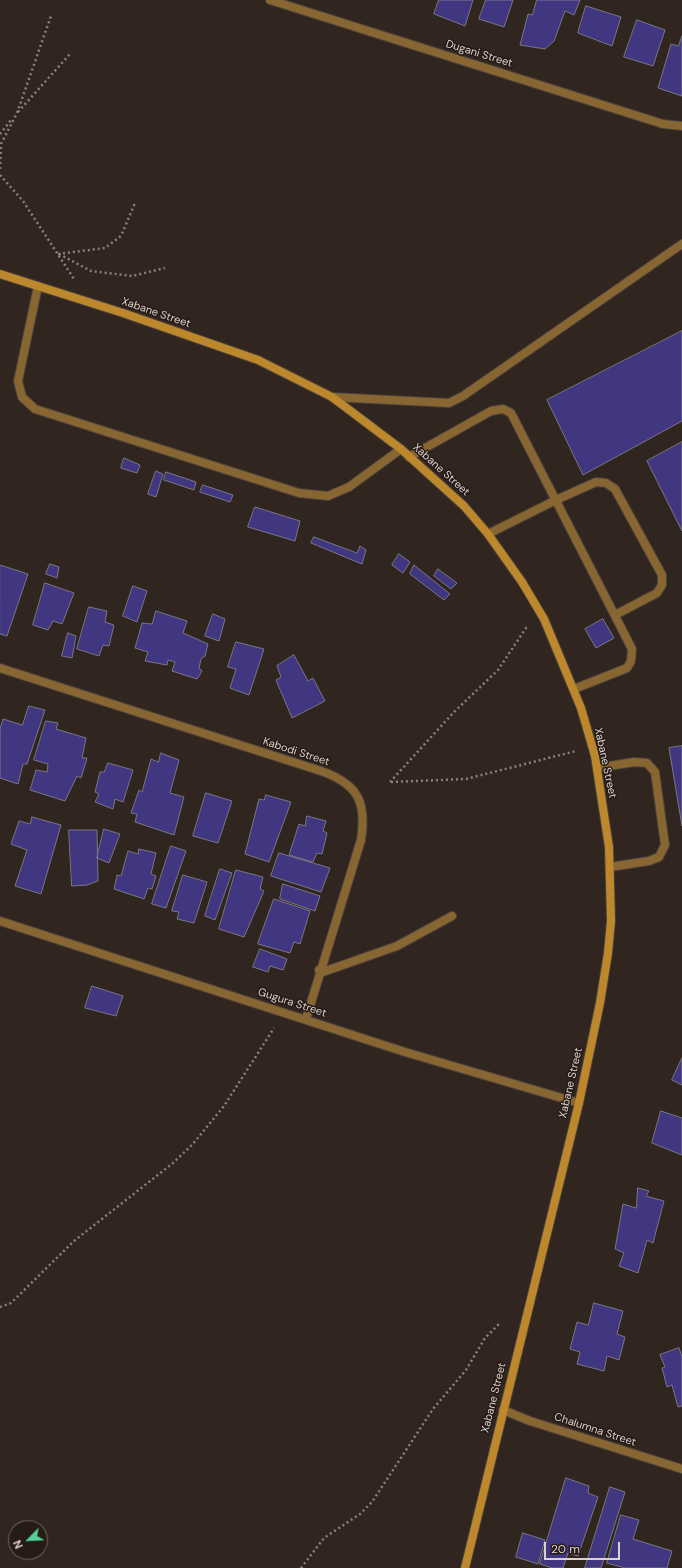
<!DOCTYPE html>
<html>
<head>
<meta charset="utf-8">
<style>
	body { margin:0 }
	#map { position:relative; width:682px; height:1568px; overflow:hidden; background:#312520; font-family:"DM Sans",sans-serif }
	canvas { display:block }
	.north { position:absolute; left:8px; top:1520px; width:40px; height:40px; box-sizing:border-box; background:#271b16; border:1px solid #6f6460; border-radius:50%; rotate:246deg; font-size:11px; font-weight:700; line-height:16px; text-align:center; color:#dad2ce }
	.north::after { content:''; display:block; margin:auto; width:14px; height:18px; background:#51d398; clip-path:polygon(50% 0,100% 100%,50% 72%,0 100%) }
	.scale { position:absolute; left:544px; top:1542px; width:76px; height:18px; box-sizing:border-box; border:2px solid #dad2ce; border-top:0; padding-left:5px; font-size:12px; line-height:14px; white-space:nowrap; color:#dad2ce; -webkit-text-stroke:3px #271b16; paint-order:stroke }
</style>
</head>
<body>
<div id="map">
<canvas width="682" height="1568"></canvas>
<div class="north">N</div>
<div class="scale">20 m</div>
</div>
<script>
const ctx = document.querySelector('canvas').getContext('2d');
ctx.lineJoin = 'round';
function fillPath(path, color) {
  ctx.fillStyle = color;
  ctx.fill(path, 'evenodd');
}
function strokePath(path, color, width, dash) {
  ctx.strokeStyle = color;
  ctx.lineWidth = width;
  ctx.lineCap = dash ? 'butt' : 'round';
  ctx.setLineDash(dash || []);
  ctx.stroke(path);
}
function write(font, color, halo, rows, align = 'center') {
  ctx.font = font + ' "DM Sans",sans-serif';
  ctx.lineWidth = 3;
  ctx.setLineDash([]);
  ctx.textBaseline = 'middle';
  ctx.strokeStyle = halo;
  ctx.fillStyle = color;
  for (const [text, x, y, turn = 0] of rows) {
    ctx.save();
    ctx.translate(x, y);
    ctx.rotate((+turn || 0) * Math.PI / 180);
    ctx.textAlign = isNaN(turn) ? turn : align;
    if (halo) ctx.strokeText(text, 0, 0);
    ctx.fillText(text, 0, 0);
    ctx.restore();
  }
}
const building = new Path2D(`
	M439,0h34l-8,26 -31,-12z
	M486,0h27l-9,27 -25,-8z
	M537,0h43l-6,15 -9,-4 -11,30 -9,8 -25,-4 8,-31 4,1z
	M586,6l35,11 -9,29 -34,-13z
	M637,20l28,10 -12,36 -29,-9z
	M682,36v60l-24,-8 13,-44 7,2z
	M682,331v90l-99,54 -36,-75z
	M682,442v89l-35,-70z
	M124,458l16,7 -3,8 -16,-5z
	M156,471l7,3 -7,23 -8,-3z
	M166,472l30,10 -2,8 -30,-10z
	M203,485l30,10 -3,7 -30,-10z
	M255,507l45,14 -5,20 -47,-14z
	M314,537l43,16 3,-7 6,4 -4,14 -51,-21z
	M399,554l11,8 -7,11 -11,-8z
	M50,564l9,3 -2,11 -11,-4z
	M0,565l28,9 -21,62 -7,-2z
	M414,565l36,29 -6,6 -34,-26z
	M438,569l19,14 -6,6 -17,-13z
	M45,583l29,10 -12,31 -9,-3 -5,9 -15,-5z
	M133,586l14,5 -10,31 -14,-6z
	M89,607l18,4 -2,11 9,3 -5,21 -6,-1 -4,11 -22,-7z
	M156,611l31,10 -4,12 25,11 -3,12 -4,3 -2,9 3,3 -5,8 -25,-8 3,-9 -7,-2 -1,5 -22,-4 3,-9 -13,-4 7,-25 10,1z
	M213,614l12,5 -6,22 -14,-5z
	M603,619l11,19 -18,10 -11,-19z
	M68,633l8,3 -4,22 -10,-2z
	M236,642l28,7 -15,46 -19,-7 6,-19 -8,-2z
	M294,655l14,26 5,-3 12,23 -33,17 -16,-38 5,-3 -4,-11z
	M29,706l16,4 -18,54h-4l-5,20 -18,-6v-49l3,-10 19,6z
	M46,721l12,2 -2,6 30,9 -4,20h5l-6,20 -4,-2 -12,25 -35,-11 6,-20 11,2 1,-8 -14,-4z
	M682,746v80l-13,-78z
	M161,753l18,7 -9,33 14,4 -10,38 -39,-13 2,-8 -6,-1 8,-23 3,2 9,-33 7,3z
	M108,763l25,7 -10,32 -8,-3 -2,10 -18,-7 4,-8 -4,-2 5,-20h4z
	M206,793l26,8 -14,42 -25,-7z
	M266,795l25,7 -22,60 -24,-8 14,-55 5,1z
	M307,816l19,5 -3,10 4,2 -5,21 -5,-1 -4,9 -24,-7 10,-31 6,2z
	M32,817l29,8 -20,69 -26,-8 12,-36 -16,-6 8,-23 11,3z
	M104,829l16,5 -11,29 -12,-5z
	M69,830h28l1,51 -11,4 -15,1z
	M171,846l15,5 -20,57 -14,-4z
	M139,849l17,4 -5,21 5,2 -4,13 -4,-1 -4,11 -30,-10 3,-14 4,1 7,-25 10,3z
	M279,853l51,15 -9,24 -50,-16z
	M220,869l12,4 -17,47 -10,-4z
	M236,870l27,7 -3,12 4,2 -20,46 -25,-8z
	M183,875l24,7 -13,41 -17,-4 2,-7 -7,-1z
	M283,884l37,12 -5,15 -35,-12z
	M274,899l36,12 -10,33 -6,-2 -4,11 -32,-9z
	M260,949l27,10 -4,11 -13,-4 -2,6 -15,-5z
	M92,986l31,10 -7,20 -31,-8z
	M682,1058v27l-10,-5z
	M661,1111l21,7v37l-30,-12z
	M638,1188l11,3 -3,5 18,5 -11,42 -6,-3 -9,33 -19,-7 5,-13 -9,-4 8,-45 13,4z
	M594,1303l29,8 -6,23 8,3 -6,23 -12,-4 -3,15 -27,-7 3,-12 -10,-3 7,-27 11,3z
	M679,1348l3,9v49l-4,1 -6,-22 -5,2 -5,-19 3,-1 -5,-12z
	M566,1478l23,8 -1,7 10,4 -20,59 -10,-3 -5,15h-11l-12,-4z
	M610,1487l15,5 -24,76h-16z
	M621,1515l18,5 -6,19 39,12 -5,17h-42l-18,-5z
	M523,1533l22,7 -7,24 -22,-7z`);
const path = new Path2D(`
	M18,112l52,-58
	M0,134l11,-14
	M0,169l1,-25 16,-31 34,-97
	M0,175l23,26 51,78
	M58,254l47,-6 16,-12 14,-33
	M59,254l32,17 41,5 33,-8
	M390,782l64,-70 44,-42 30,-45
	M391,782l75,-3 110,-28
	M0,1307l11,-4 63,-62 99,-78 19,-18 32,-39 50,-78
	M301,1568l23,-30 36,-24 12,-12 61,-93 33,-39 19,-32 15,-15`);
const lane = new Path2D(`
	M38,286l-20,95 4,16 13,12 264,84 29,3 21,-9 52,-38
	M332,397l117,6 14,-7 219,-152
	M409,457l82,-46 12,-2 8,4 121,236 -1,12 -4,7 -53,21
	M488,534l68,-34 40,-18 10,1 9,6 47,86v10l-5,8 -42,22
	M597,768l37,-6 13,1 8,9 10,73 -6,12 -10,4 -39,6`);
const street = new Path2D(`
	M270,0l393,124 19,2
	M0,668l321,103c37,13 46,31 40,69l-55,179
	M0,921l405,131 174,51
	M319,970l1,3 77,-27 55,-30
	M503,1410l27,11 152,48`);
const secondary = new Path2D(`
	M0,274l123,39 135,47 74,37 69,52 63,57 24,28 34,48 22,37 37,89 14,48 14,91 2,74 -3,32 -8,50 -21,100 -114,465`);
const streetNames = [
	["Dugani Street",479,54,17],
	["Xabane Street",156,313,19],
	["Xabane Street",441,470,42],
	["Kabodi Street",296,752,18],
	["Xabane Street",605,763,78],
	["Gugura Street",292,1003,18],
	["Xabane Street",571,1083,-77],
	["Xabane Street",494,1398,-76],
	["Chalumna Street",595,1430,18]
];
fillPath(building, '#413680');
strokePath(building, '#787785', 1);
strokePath(lane, '#4c413c', 10);
strokePath(street, '#4c413c', 10);
strokePath(secondary, '#4c413c', 10);
strokePath(path, '#8b817d', 2.5, [2, 3]);
strokePath(lane, '#876632', 8);
strokePath(street, '#876632', 8);
strokePath(secondary, '#bc882b', 8);
write('11px', '#dad2ce', '#271b16', streetNames);
</script>
</body>
</html>
